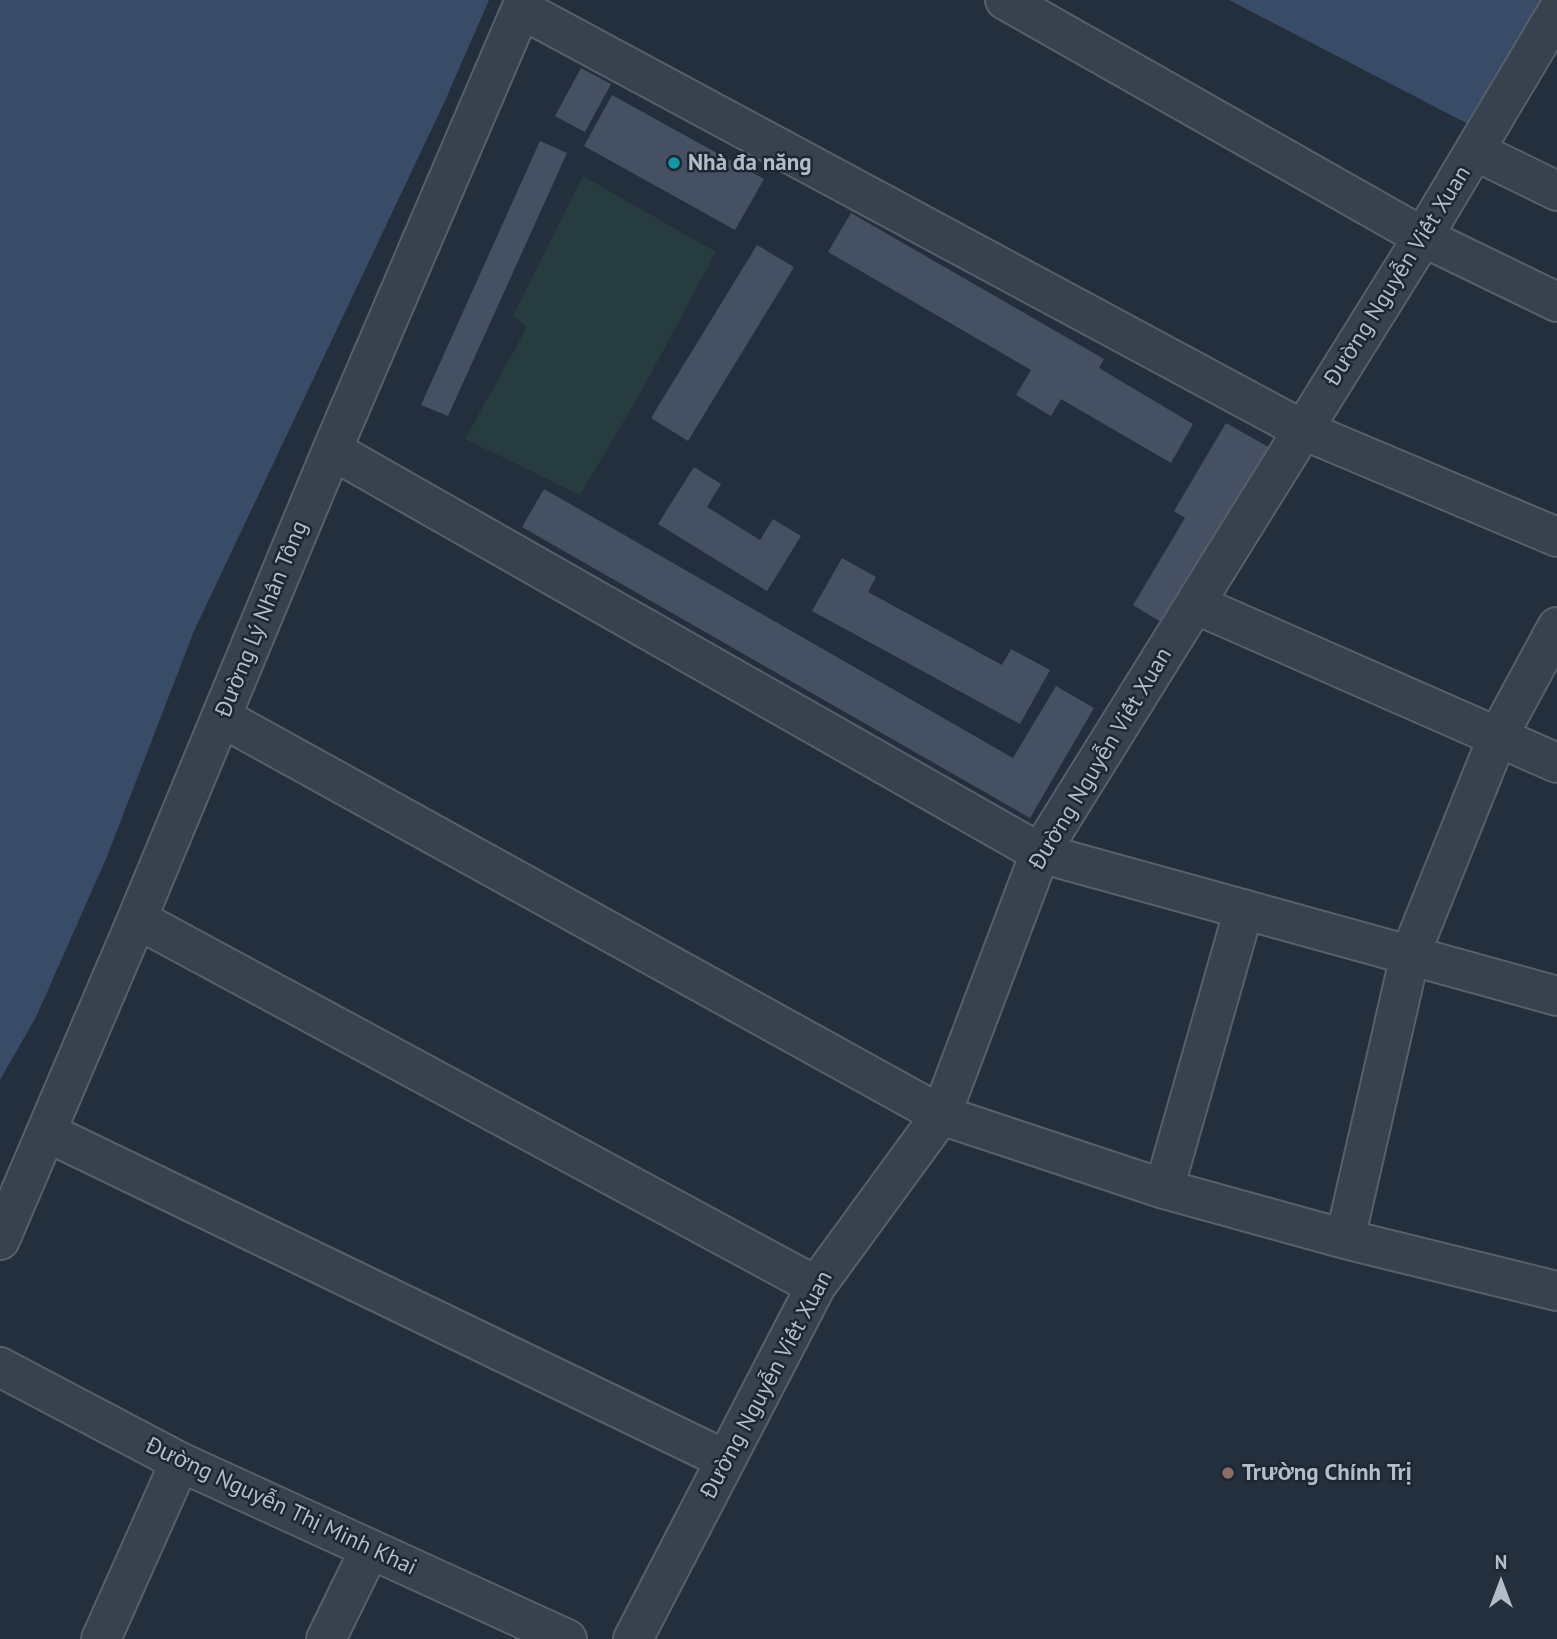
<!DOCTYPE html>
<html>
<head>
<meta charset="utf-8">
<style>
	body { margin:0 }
	#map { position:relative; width:1557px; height:1639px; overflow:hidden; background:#242f3e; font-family:"PT Sans",sans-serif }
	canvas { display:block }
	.north { position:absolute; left:1466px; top:1548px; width:70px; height:70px; -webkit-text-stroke:5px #1d2633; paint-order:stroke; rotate:0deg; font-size:19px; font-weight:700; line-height:28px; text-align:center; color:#b4bcc9 }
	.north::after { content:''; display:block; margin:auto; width:24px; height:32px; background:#b4bcc9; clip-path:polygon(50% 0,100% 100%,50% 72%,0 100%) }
</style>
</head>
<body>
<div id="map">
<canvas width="1557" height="1639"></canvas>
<div class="north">N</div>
</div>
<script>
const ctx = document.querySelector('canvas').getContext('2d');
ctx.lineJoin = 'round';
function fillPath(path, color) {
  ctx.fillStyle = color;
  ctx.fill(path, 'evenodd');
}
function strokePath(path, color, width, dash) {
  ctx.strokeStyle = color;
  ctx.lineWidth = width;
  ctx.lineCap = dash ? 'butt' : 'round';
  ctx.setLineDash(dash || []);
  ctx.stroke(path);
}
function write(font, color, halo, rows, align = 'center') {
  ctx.font = font + ' "PT Sans",sans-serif';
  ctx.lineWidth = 5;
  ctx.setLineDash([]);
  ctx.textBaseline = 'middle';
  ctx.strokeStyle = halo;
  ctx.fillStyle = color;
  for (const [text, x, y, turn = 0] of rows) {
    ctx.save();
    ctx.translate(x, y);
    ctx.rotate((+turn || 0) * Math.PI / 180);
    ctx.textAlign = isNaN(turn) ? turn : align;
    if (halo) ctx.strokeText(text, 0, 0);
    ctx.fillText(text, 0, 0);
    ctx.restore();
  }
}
const green = new Path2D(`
	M583,176l133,76 -74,138 -62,105 -115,-56 62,-112 -14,-11z`);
const water = new Path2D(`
	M0,0h489l-45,103 -250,528 -88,228 -70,158 -36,63z
	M1229,0h312l-71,125z`);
const building = new Path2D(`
	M581,68l30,16 -26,48 -30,-16z
	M612,95l152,84 -29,51 -151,-84z
	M540,141l27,12 -119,263 -27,-11z
	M851,213l253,146 -5,9 94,56 -22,39 -110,-64 -10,17 -35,-21 15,-25 -203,-118z
	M757,245l37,22 -106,174 -37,-23z
	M1226,423l53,30 -105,177 -41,-25 52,-87 -11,-7z
	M694,467l27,17 -14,23 53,33 13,-21 28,17 -34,55 -109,-67z
	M544,489l469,269 43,-72 38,22 -64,110 -508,-291z
	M842,558l34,19 -8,15 134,73 9,-16 39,21 -30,54 -208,-113z`);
const minor = new Path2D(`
	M1005,0l418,237 134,65
	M521,9l782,421 254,107
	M1475,151l82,40
	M332,450l708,403 517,143
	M1195,604l362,159
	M221,717l720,398 223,74 181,50 212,52
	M137,919l679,367
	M46,1132l680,328
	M1164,1189l80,-280
	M1345,1239l65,-284 88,-219 59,-109
	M0,1240l137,-321 195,-469 193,-450
	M0,1367l180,95 387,177
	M101,1639l79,-177
	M326,1639l44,-90
	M633,1639l183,-353 125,-171 99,-262 383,-616 134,-225`);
const markers = [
	[674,163,7,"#0f9aa8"],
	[1228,1473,7,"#8d6e63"]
];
const poiNames = [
	["Nhà đa năng",688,163],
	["Trường Chính Trị",1242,1473]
];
const streetNames = [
	["Đường Nguyễn Viết Xuan",1398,276,-58],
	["Đường Lý Nhân Tông",262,619,-68],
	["Đường Nguyễn Viết Xuan",1101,759,-59],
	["Đường Nguyễn Viết Xuan",767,1385,-62],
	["Đường Nguyễn Thị Minh Khai",281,1507,25]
];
fillPath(green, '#263c3f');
fillPath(water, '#394c67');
fillPath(building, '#455162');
strokePath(minor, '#565f6c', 42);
strokePath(minor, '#38414e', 38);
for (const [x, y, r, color] of markers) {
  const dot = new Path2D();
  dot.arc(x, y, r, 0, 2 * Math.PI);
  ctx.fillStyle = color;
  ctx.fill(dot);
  strokePath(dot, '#1d2633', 2.5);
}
write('bold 23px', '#b4bcc9', '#1d2633', poiNames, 'left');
write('23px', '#b4bcc9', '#1d2633', streetNames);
</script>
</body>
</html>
